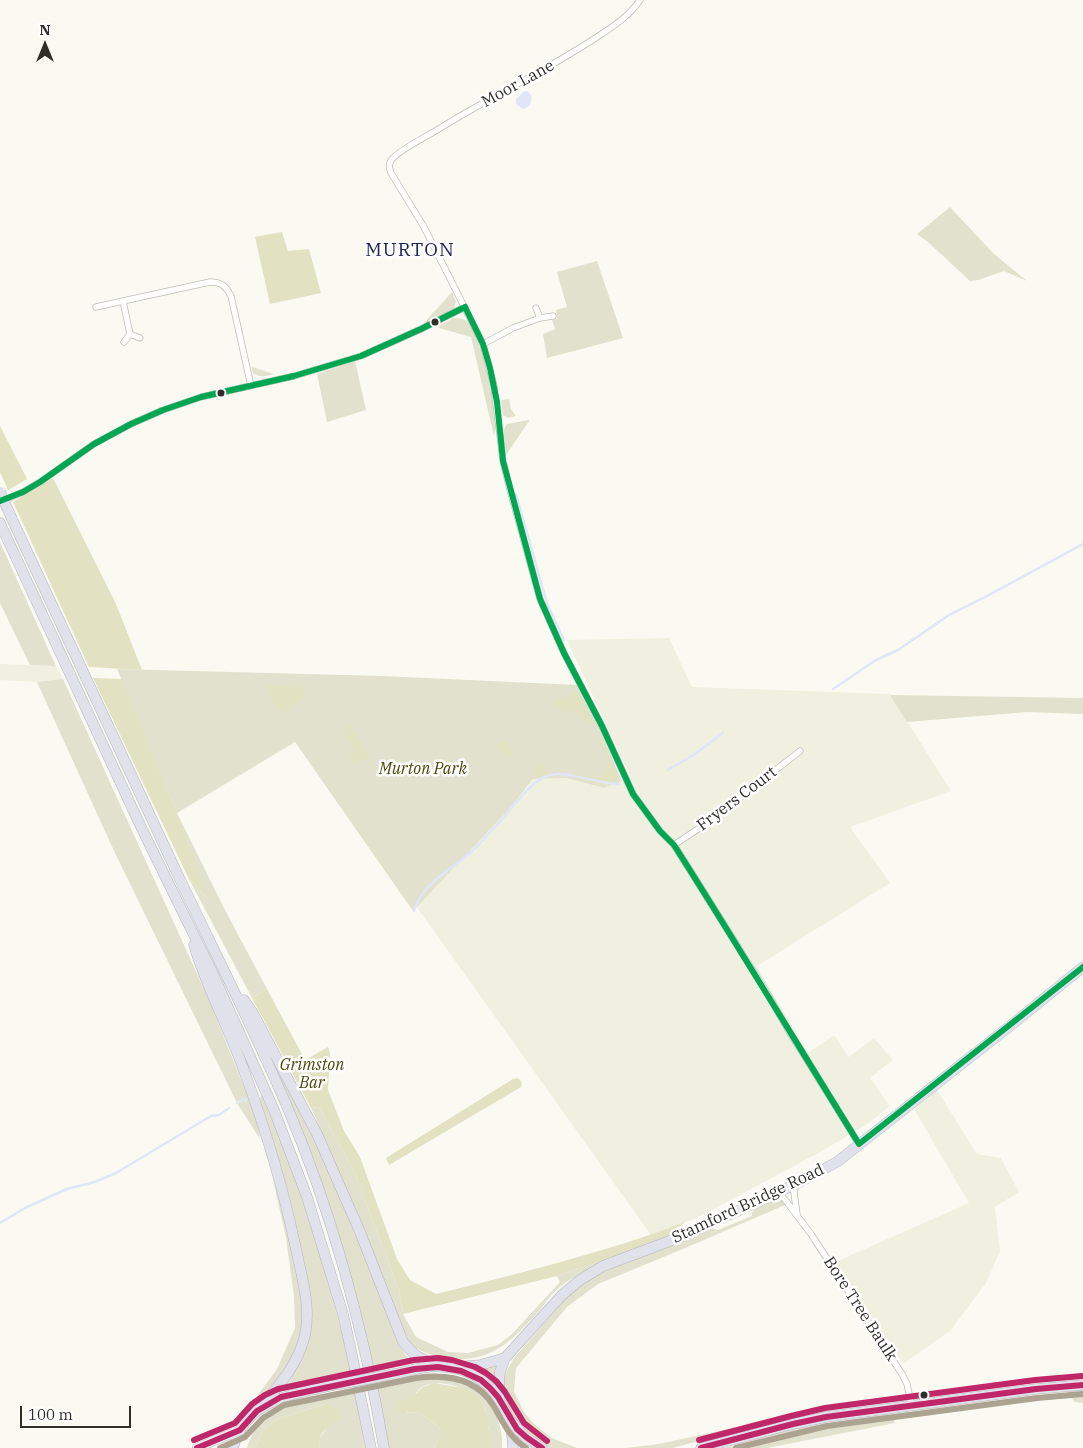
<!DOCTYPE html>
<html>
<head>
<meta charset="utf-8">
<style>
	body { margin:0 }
	#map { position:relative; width:1083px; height:1448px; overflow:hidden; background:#fafaf2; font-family:"IBM Plex Serif",serif }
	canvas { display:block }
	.north { position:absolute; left:20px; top:20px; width:50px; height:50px; -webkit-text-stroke:4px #fff; paint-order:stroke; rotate:0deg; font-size:14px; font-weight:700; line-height:20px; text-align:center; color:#2f2f29 }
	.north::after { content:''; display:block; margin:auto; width:18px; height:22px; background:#2f2f29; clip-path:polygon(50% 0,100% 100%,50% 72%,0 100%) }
	.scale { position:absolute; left:20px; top:1406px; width:111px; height:22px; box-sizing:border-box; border:2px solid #2f2f29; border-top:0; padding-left:6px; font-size:15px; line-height:18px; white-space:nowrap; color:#2f2f29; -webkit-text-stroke:4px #fff; paint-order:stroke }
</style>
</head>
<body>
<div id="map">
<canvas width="1083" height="1448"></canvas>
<div class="north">N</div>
<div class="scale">100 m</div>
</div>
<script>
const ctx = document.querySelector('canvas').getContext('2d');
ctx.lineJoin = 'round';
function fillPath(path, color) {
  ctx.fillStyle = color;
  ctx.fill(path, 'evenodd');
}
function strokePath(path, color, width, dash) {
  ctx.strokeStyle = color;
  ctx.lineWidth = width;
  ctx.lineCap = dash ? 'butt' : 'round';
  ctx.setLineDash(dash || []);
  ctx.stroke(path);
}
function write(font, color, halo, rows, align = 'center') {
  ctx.font = font + ' "IBM Plex Serif",serif';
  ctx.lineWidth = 5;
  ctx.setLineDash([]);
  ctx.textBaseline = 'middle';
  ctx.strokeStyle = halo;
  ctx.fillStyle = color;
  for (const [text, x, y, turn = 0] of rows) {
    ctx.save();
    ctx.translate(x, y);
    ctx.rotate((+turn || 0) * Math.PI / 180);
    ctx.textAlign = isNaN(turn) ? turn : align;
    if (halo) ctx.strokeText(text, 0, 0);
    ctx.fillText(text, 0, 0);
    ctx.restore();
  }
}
const built = new Path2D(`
	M669,638l23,49 198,7 61,97 -101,36 40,56 -133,83 51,87 26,-18 15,22 25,-19 19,22 -23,18 20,28 -24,19 -44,26 -125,67 -46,17 -235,-329 95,-99 23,-28 32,-1 38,10 27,-10 -64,-138z
	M0,664l56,2 7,13 -26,3 -37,-2z
	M937,1090l40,64 24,4 18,34 -24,15 5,44 -14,32 -36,48 -47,33 -69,-105 6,1 129,-57 -55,-94z`);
const green = new Path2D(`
	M950,207l44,47 33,27 -23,-10 -26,9 -8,1 -42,-39 -11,-8z
	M597,261l26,77 -76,20 -4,-24 12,-5 -3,-9 5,-1 -1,-9 11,-3 -10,-35z
	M452,292l4,9 -2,8 -7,5 -24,10z
	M453,318c5,0 11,0 15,4 13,14 27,78 28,98 0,5 -1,11 -2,16l-23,-99 -32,-9v-2z
	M355,361l11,49 -39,12 -10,-48z
	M252,367l22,7c-8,2 -14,4 -21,-1z
	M509,399l2,10 5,7 -8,2 -5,-3 -2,-13 1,-2z
	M529,420v1l-23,34c-1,-10 -6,-23 1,-31z
	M0,542l56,124 -26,-1 -30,-62z
	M117,669l265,7 195,9 22,43 23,53 -18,7 -38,-10 -33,1 -22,28 -98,104 -118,-169 -118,71 48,97 42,79 -15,9 -63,-119 20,21 -32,-87z
	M63,679l146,321 44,109 6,20 1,10 -23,-36 -122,-250 -78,-171z
	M890,695l193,3v16l-56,-2 -120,10z
	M282,1074l53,107 53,135 8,23 9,15 8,8 -39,8c-9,-42 -20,-85 -33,-126 -17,-57 -39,-113 -62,-168z
	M262,1094c14,36 29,71 42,107 19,57 35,115 47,174l-66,15c10,-17 25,-47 27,-66 0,-7 -1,-14 -1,-20l-52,-204z
	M319,1107l36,66 44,117 4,24 13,23 32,15 20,1 30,-8 14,-11 48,-52 -3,-6 49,-17c-15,9 -32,17 -46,28 -8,6 -14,15 -20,23 -29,32 -50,55 -97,48 -8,-1 -26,-8 -32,-13 -3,-3 -5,-10 -7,-14l-64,-157 -29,-66z
	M272,1175l19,63 12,69 -1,22 -6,20 -10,20 -10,15 -30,27 31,-42 18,-41 -1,-31 -8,-59z
	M773,1200h8l4,5 -102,44 -85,35 -31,23 -51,61 -2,23 10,21 11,13 17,13 25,10h-28l-9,-5 -23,-20 -9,-14 -5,-16v-12l4,-11 8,-13 53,-61 19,-16 28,-14 96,-38 7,2 34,-14v-4l9,-9z
	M497,1365l-3,21 -18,-15 1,-1z
	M419,1375c13,0 26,1 39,5 29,9 46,39 44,68h-10c0,-4 0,-8 0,-12 -1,-4 -4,-7 -4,-11 -1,-8 -1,-15 -6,-22 -10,-15 -44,-26 -60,-16 -9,7 -12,16 -16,26l13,-1 21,16v9l-6,11h-46l-11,-62z
	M1083,1389v14l-8,-1 -10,-12z
	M355,1390l10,58h-45l-1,-8 8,-13 -1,-23 -49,15 -14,12 -8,17h-8c6,-22 24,-39 45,-46 18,-6 43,-6 63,-12z
	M888,1414l4,3 3,6 -128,25h-42l68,-19z
	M784,1417l-111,31h-47l33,-4z`);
const forest = new Path2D(`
	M282,232l6,19 21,-2 12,44 -51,11 -15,-67z
	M0,426l27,53 -19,11 -8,-18z
	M53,478l63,126 26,66 -53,-3 -76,-165z
	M93,678l29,1 55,134 33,88 -21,-22z
	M302,683l2,10 -5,10 -2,1 -8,9 -13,-4 -9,-23z
	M576,689l17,33 -6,3 -13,-13 -13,-1 -7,-11 19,-6z
	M349,724l21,33 -16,7 -5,-4 5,-10 -11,-20z
	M601,738l17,41 -15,7 -35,-10h-35v-9l9,-6 6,12 26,1 25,5 10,-16 -10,-23z
	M501,741l6,2 6,8 -3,6 -13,-7v-4z
	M267,989l38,71 23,-13 2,7 -2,36 16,41 16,26 37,102 13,21 26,14c84,-21 168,-41 249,-72l-21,17 -107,37 -154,38 -4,-24 -44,-117 -36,-66 -8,1 -59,-110z
	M517,1078l3,2 2,3 -1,4 -132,78 -3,-7 127,-79z
	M434,1383l29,5 11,5 9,11 5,13v10l4,8v13h-58l6,-11v-9l-21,-16 -22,1 1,-9 6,-7h8l11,-10z
	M326,1404h4l8,7 1,8c-12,8 -21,13 -19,29h-65l8,-17 14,-12z`);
const water = new Path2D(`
	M527,91l4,4c1,7 0,12 -8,14l-7,-5v-5l7,-7z`);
const stream = new Path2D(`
	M516,494l31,109 17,37
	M833,689l43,-29 22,-10 51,-35 38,-19 96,-52
	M668,770l27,-16 28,-21
	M414,911c8,-29 40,-42 60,-62 14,-14 27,-28 39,-43 10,-11 20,-25 34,-30 17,-7 51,8 72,8
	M237,1103l7,-4 2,2
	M0,1223l25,-15 42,-19 28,-7 21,-9 95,-57 8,-1 10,-7`);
const street = new Path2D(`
	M640,0c-12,18 -31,29 -49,41 -50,32 -104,58 -154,89 -13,8 -36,19 -45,29 -4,5 -3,9 -1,14l33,54 59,117 11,42 9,75 6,25 31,113 24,54 38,73 31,68 27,37 14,14 14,22 79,126 23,40 14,22 55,89
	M96,307l27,-6
	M540,318l13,-2
	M130,334l10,4
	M124,342l6,-8 -7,-33 87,-19c11,0 16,4 21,14l20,90
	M483,344l30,-16 27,-10 -4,-10
	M2,501l21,-9 17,-10 54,-38 37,-20 32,-14 38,-13 93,-21 67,-20 60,-27 44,-22
	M674,845l39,-26 87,-68
	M796,1184l-2,9 3,21
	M778,1192l8,9 25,33 91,140 5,10 5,23`);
const primary = new Path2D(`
	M197,1448l43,-18`);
const highway = new Path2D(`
	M12,519c54,118 109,235 164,352 37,78 76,154 110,233 47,110 78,227 98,344
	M0,523l141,304 73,149 60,134 33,87 36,117 9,41 19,93
	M194,945c12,42 34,81 49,123 22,59 40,119 53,181 6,28 15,58 9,86 -7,31 -28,53 -48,76
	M244,1000l9,13 64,121 43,98 43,110 12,13 22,11
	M457,1367l23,-2 25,-7
	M400,1373c15,-4 30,-8 46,-6 43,4 66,41 67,81
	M499,1398v-15l1,-11 5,-14 57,-63 18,-15 23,-14 80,-30 113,-52 41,-22 173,-136 73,-59
	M512,1422l13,15 17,11
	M233,1448c14,-51 63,-54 106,-64
	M701,1448l92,-24 33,-7 210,-28 47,-4`);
const highwayBridge = new Path2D(`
	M0,492l12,27
	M339,1384l61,-11`);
const bus1 = new Path2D(`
	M465,307l18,37 7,24 7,34 6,59 37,138 24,54 38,73 31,68 27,37 14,14c63,99 123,199 185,299
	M0,501l23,-9 17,-10 54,-38 37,-20 32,-14 38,-13 93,-21 67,-20 60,-27 44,-22
	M859,1144l224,-177`);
const bus2 = new Path2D(`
	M197,1448l43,-18 17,-19 24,-14 134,-28 23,-2 23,4 20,9 9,8 8,9 19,32 9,8 16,11
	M701,1448l92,-24 33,-7 210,-28 47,-4`);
const bus3 = new Path2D(`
	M220,1448l25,-11 18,-19 21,-13 132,-27c29,-4 60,0 77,27 11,18 15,31 33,43
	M736,1448l91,-22 210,-28 46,-4`);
const bus4 = new Path2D(`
	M194,1440l41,-17 17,-19 13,-9 13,-6 136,-29 24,-2 14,2 23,7 11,6 10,8 9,11 19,31 23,18
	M699,1440l92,-24 34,-8 210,-28 47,-4`);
const markers = [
	[435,322,4.5,"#2f2f29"],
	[221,393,4.5,"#2f2f29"],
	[924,1395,4.5,"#2f2f29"]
];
const streetNames = [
	["Moor Lane",518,84,-29],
	["Fryers Court",737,799,-37],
	["Stamford Bridge Road",748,1204,-25],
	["Bore Tree Baulk",860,1309,57]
];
const parkNames = [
	["Murton Park",423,769],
	["Grimston",312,1065],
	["Bar",312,1083]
];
const quarterNames = [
	["MURTON",410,251]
];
fillPath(built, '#f0f0e0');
fillPath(green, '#e1e1cd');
fillPath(forest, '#e2e1c2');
fillPath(water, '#e0e5f7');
strokePath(stream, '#e0e5f7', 2.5);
strokePath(street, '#bebeb8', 7);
strokePath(primary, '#b4b6be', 10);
strokePath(highway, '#b4b6be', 11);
strokePath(street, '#fefefd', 5.5);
strokePath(primary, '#ecedf3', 9);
strokePath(highway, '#e0e1eb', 10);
strokePath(highwayBridge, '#b4b6be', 11, []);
strokePath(highwayBridge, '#e0e1eb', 10);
strokePath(bus1, '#00a651', 6);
strokePath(bus2, '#c02769', 6);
strokePath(bus3, '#aca390', 6);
strokePath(bus4, '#c02769', 6);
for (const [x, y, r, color] of markers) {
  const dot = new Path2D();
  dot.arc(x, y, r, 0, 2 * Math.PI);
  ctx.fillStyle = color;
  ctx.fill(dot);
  strokePath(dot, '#fff', 2);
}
write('16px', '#2f2f29', '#fff', streetNames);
write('italic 16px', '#4b480c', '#fff', parkNames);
ctx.letterSpacing = '1px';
write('19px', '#1d235b', '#fff', quarterNames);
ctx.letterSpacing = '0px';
</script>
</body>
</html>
